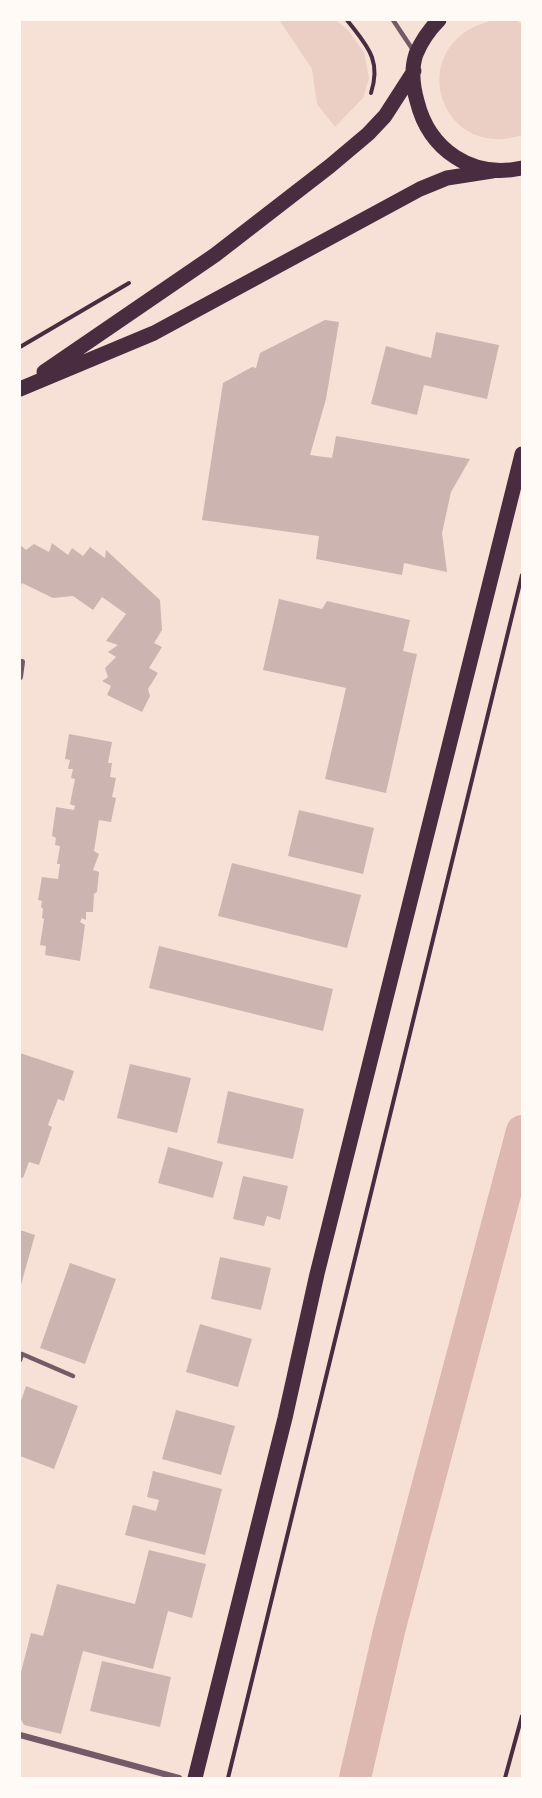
<!DOCTYPE html>
<html>
<head>
<meta charset="utf-8">
<style>
	body { margin:0 }
	#map { position:relative; width:542px; height:1798px; overflow:hidden; background:#f7e1d7; font-family:"Varela Round",sans-serif }
	canvas { display:block }
	.frame { position:absolute; inset:0; border:21px solid #fffaf5; pointer-events:none }
</style>
</head>
<body>
<div id="map">
<canvas width="542" height="1798"></canvas>
<div class="frame"></div>
</div>
<script>
const ctx = document.querySelector('canvas').getContext('2d');
ctx.lineJoin = 'round';
function fillPath(path, color) {
  ctx.fillStyle = color;
  ctx.fill(path, 'evenodd');
}
function strokePath(path, color, width, dash) {
  ctx.strokeStyle = color;
  ctx.lineWidth = width;
  ctx.lineCap = dash ? 'butt' : 'round';
  ctx.setLineDash(dash || []);
  ctx.stroke(path);
}
const green = new Path2D(`
	M279,20h57l11,9 17,23 5,26 -6,20 -28,29 -18,-23 -5,-35z
	M494,20l23,1 5,3v111c-84,28 -121,-94 -28,-115z`);
const canal = new Path2D(`
	M355,1778l35,-151 132,-496`);
const building = new Path2D(`
	M325,320l14,2 -13,77 -16,56 22,3 4,-22 134,23 -19,33 -9,41 5,39 -43,-9 -2,12 -86,-16 3,-23 -117,-16 21,-137 29,-16 4,1 4,-15z
	M436,332l63,13 -12,54 -63,-14 -7,30 -46,-11 15,-58 45,12z
	M52,543l16,12 4,-7 11,8 7,-9 15,11 1,-8 54,50 2,30 -8,13 8,4 -13,21 9,5 -10,16 2,7 -8,16 -35,-17 4,-9 -9,-5 6,-4 -3,-9 11,-11 -8,-5 10,-7 -12,-4 20,-27 -24,-17 -9,13 -20,-14 -20,2 -31,-15 -2,5v-43l6,5 8,-6 15,8z
	M279,599l43,10 5,-8 83,19 -7,31 14,3 -31,139 -61,-14 21,-91 -83,-18z
	M69,734l43,8 -4,21h4l-2,14 6,1 -4,19 4,1 -5,24 -12,-2 -5,31 5,3 -6,16 6,2 -2,20 -3,2 -1,18h-7v8l-4,-2 -2,4 5,3 -5,36 -35,-6 1,-9 -6,-1 4,-26 -2,-1 1,-9 -2,-2 1,-6 -4,-1 4,-23 16,2 2,-15h-3l3,-18 -5,-1 1,-7 -4,-2 4,-29 18,3 1,-4 -5,-2 5,-25 -4,-1 2,-9h-5l2,-9 -5,-1z
	M299,810l75,18 -11,46 -75,-18z
	M232,863l129,32 -14,53 -129,-32z
	M159,946l174,43 -10,42 -174,-43z
	M20,1053l54,18 -10,30 -6,-2 -10,26 4,2 -13,38 -10,-3 -6,16 -3,-1v-86l1,-6 -1,-1z
	M130,1064l61,14 -14,55 -60,-15z
	M228,1091l76,18 -11,50 -76,-16z
	M168,1147l55,15 -10,36 -55,-15z
	M243,1176l45,10 -8,34 -13,-4 -3,10 -31,-7z
	M20,1230l15,5 -15,53z
	M220,1257l51,11 -10,42 -50,-11z
	M70,1263l46,16 -31,85 -45,-16z
	M200,1324l52,15 -14,48 -52,-15z
	M26,1386l52,20 -24,63 -34,-13v-52z
	M176,1410l59,16 -14,49 -59,-16z
	M153,1471l69,18 -17,66 -80,-20 8,-30 23,6 3,-11 -12,-3z
	M149,1550l57,14 -14,54 -24,-7 -15,58 -70,-18 -22,83 -37,-9 -4,-8v-41l11,-43 12,3 14,-52 78,20z
	M102,1661l69,16 -11,50 -70,-16z`);
const path = new Path2D(`
	M347,20c19,25 35,39 24,73
	M20,347l109,-64
	M228,1778l294,-1203
	M505,1778l17,-62`);
const service = new Path2D(`
	M393,20l20,30
	M20,1360l2,-6 51,22`);
const minor = new Path2D(`
	M20,662h2l-2,15
	M20,1735l159,43`);
const primary = new Path2D(`
	M439,20c-9,9 -18,22 -23,34 -5,15 -3,33 1,47 12,49 55,78 105,67
	M44,372l171,-117 115,-89 38,-32 17,-18 29,-45
	M20,389l134,-56 266,-144 27,-11 45,-7
	M195,1778l90,-360 32,-144 205,-820`);
fillPath(green, '#ebcfc5');
strokePath(canal, '#dcb8b0', 32);
fillPath(building, '#ccb4b1');
strokePath(path, '#4a2c40', 4);
strokePath(service, '#755966', 4.5);
strokePath(minor, '#755966', 6);
strokePath(primary, '#4a2c40', 15);
</script>
</body>
</html>
